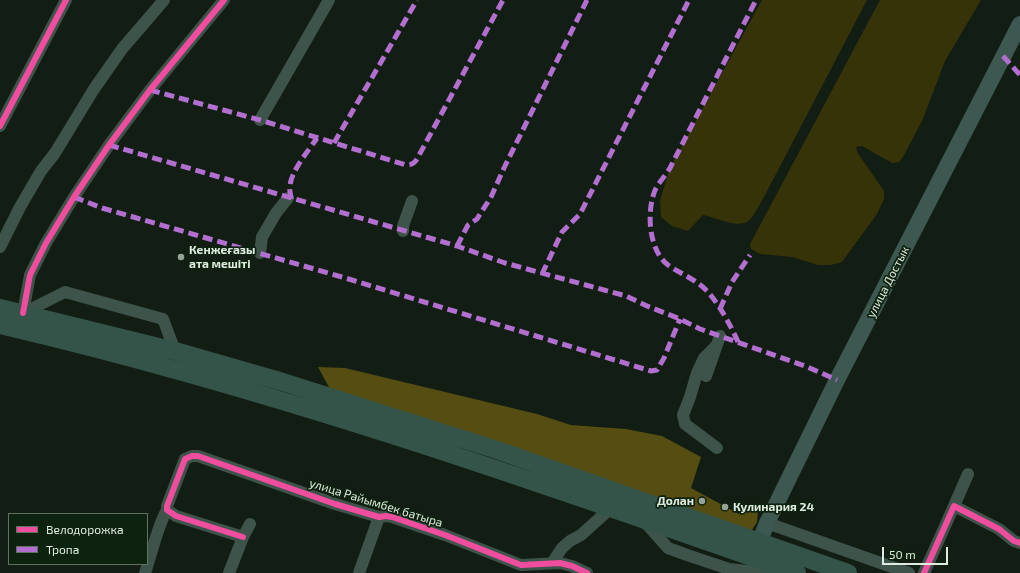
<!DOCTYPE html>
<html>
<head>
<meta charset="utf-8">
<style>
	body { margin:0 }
	#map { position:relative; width:1020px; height:573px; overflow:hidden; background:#121d14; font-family:"Exo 2",sans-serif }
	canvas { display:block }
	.legend { position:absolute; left:8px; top:513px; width:140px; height:52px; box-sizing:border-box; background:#0e2210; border:1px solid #617262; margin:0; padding:5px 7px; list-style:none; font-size:12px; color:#deebde }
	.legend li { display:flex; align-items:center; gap:8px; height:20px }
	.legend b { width:20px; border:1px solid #617262 }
	.scale { position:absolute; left:882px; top:547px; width:66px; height:18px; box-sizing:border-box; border:2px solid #deebde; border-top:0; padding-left:5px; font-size:12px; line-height:14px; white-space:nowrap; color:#deebde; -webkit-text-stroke:3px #0e2210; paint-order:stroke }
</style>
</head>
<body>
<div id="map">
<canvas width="1020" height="573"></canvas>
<ul class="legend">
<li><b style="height:5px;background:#ef4d9e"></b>Велодорожка</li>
<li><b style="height:5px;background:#b36fd0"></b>Тропа</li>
</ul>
<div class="scale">50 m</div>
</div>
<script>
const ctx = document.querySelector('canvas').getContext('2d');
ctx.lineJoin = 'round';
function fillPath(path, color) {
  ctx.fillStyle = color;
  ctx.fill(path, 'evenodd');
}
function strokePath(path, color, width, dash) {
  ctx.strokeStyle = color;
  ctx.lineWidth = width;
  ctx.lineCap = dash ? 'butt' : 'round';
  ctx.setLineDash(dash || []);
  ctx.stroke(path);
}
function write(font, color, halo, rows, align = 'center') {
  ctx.font = font + ' "Exo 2",sans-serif';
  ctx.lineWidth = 3.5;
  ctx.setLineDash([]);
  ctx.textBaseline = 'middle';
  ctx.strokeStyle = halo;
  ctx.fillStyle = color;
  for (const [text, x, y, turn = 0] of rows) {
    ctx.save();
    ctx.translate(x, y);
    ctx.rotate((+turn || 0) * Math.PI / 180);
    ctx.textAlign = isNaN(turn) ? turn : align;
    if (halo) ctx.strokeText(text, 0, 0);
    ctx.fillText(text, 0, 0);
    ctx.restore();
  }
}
const green = new Path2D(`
	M762,0h105l-103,197c-4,6 -10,20 -16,24 -10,8 -33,-4 -45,-6l-15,16 -16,-5 -11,-9 -1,-17 10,-32z
	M880,0h101l-36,61 -23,60 -19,36 -4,5 -7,1 -30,-17 -6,1 1,5 27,39v8l-7,15 -35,48 -11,3h-13l-26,-8 -32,-3 -9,-5 -1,-5z`);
const forest = new Path2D(`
	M318,367l27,1 192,46 34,11 55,4 36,7 39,21 -10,31 48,26 4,-7 15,4 -1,11 -5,8 -421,-139z`);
const minor = new Path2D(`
	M260,120l69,-120
	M0,126l66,-126
	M403,231v-5l9,-25
	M0,247l20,-40 21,-36 14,-18 39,-64 28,-40 42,-49
	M260,253l2,-16 14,-24 12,-15
	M23,313l7,-38 16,-32 28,-46 35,-52 41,-55 74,-90
	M23,313l42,-21 98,27 12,32
	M706,376l14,-40
	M717,448l-32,-24 -2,-9 7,-18 7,-24 7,-15 13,-13
	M954,506l14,-32
	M644,521l24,27 19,7 42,14 36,4 15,-6
	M767,523l142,50
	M243,537l-67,-21 -9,-6v-4l18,-47 7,-3h6l137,48 44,13 7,-1 6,1 53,18 76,30 39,-2 12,3 15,7
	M552,563l10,-15 8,-7 11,-6 30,-27
	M145,573c6,-17 13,-49 22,-63
	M229,573l14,-36 7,-13
	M359,573l20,-56
	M924,573l30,-67 45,23 15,12 6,2`);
const major = new Path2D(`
	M759,543l8,-20 70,-143 183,-356`);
const highway = new Path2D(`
	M0,308l175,43 108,31 214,68 351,123
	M0,325c271,63 535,156 797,248`);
const quiet = new Path2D(`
	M1003,56l17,19
	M150,90l110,30 146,45c5,0 8,-1 11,-6l86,-159
	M334,143l83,-143
	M109,145l348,101 48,17 121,33 21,10 33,13 20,10 105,37 32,14
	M74,197l28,11 240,69 309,94 6,-1 7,-12 16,-39
	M291,199c0,-4 -2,-9 -1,-13 1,-15 19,-36 27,-48
	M457,246l11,-21 9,-6 14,-22 13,-29 83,-168
	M542,274l20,-42 18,-18 109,-214
	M720,309l12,-27 18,-27
	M738,342c-7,-16 -20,-40 -32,-52 -11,-11 -25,-16 -38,-25 -20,-15 -22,-56 -12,-77 4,-7 10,-13 14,-20l86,-168`);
const cycleway = new Path2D(`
	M0,126l66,-126
	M23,313l7,-38 16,-32 28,-46 35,-52 41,-55 74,-90
	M243,537l-67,-21 -9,-6v-4l18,-47 7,-3h6l137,48 44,13 7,-1 6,1 53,18 76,30 39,-2 12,3 15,7
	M924,573l30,-67 45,23 15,12 6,2`);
const markers = [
	[181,257,4,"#97a397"],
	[702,501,4,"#97a397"],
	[725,507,4,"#97a397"]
];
const poiNames = [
	["Кенжеғазы",189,250],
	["ата мешіті",189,264],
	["Долан",694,501,"right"],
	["Кулинария 24",733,507]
];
const streetNames = [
	["улица Достык",888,282,-63],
	["улица Райымбек батыра",376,503,17]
];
fillPath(green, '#373309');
fillPath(forest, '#554d11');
strokePath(minor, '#3e534a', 12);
strokePath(major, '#3d5850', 16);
strokePath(highway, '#34544a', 18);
strokePath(quiet, '#b36fd0', 5, [10, 5]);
strokePath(cycleway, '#ef4d9e', 6);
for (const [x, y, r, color] of markers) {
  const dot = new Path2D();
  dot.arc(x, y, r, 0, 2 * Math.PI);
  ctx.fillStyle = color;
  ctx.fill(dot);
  strokePath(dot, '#0e2210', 1.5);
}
write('bold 12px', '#deebde', '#0e2210', poiNames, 'left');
write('12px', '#deebde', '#0e2210', streetNames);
</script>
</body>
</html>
